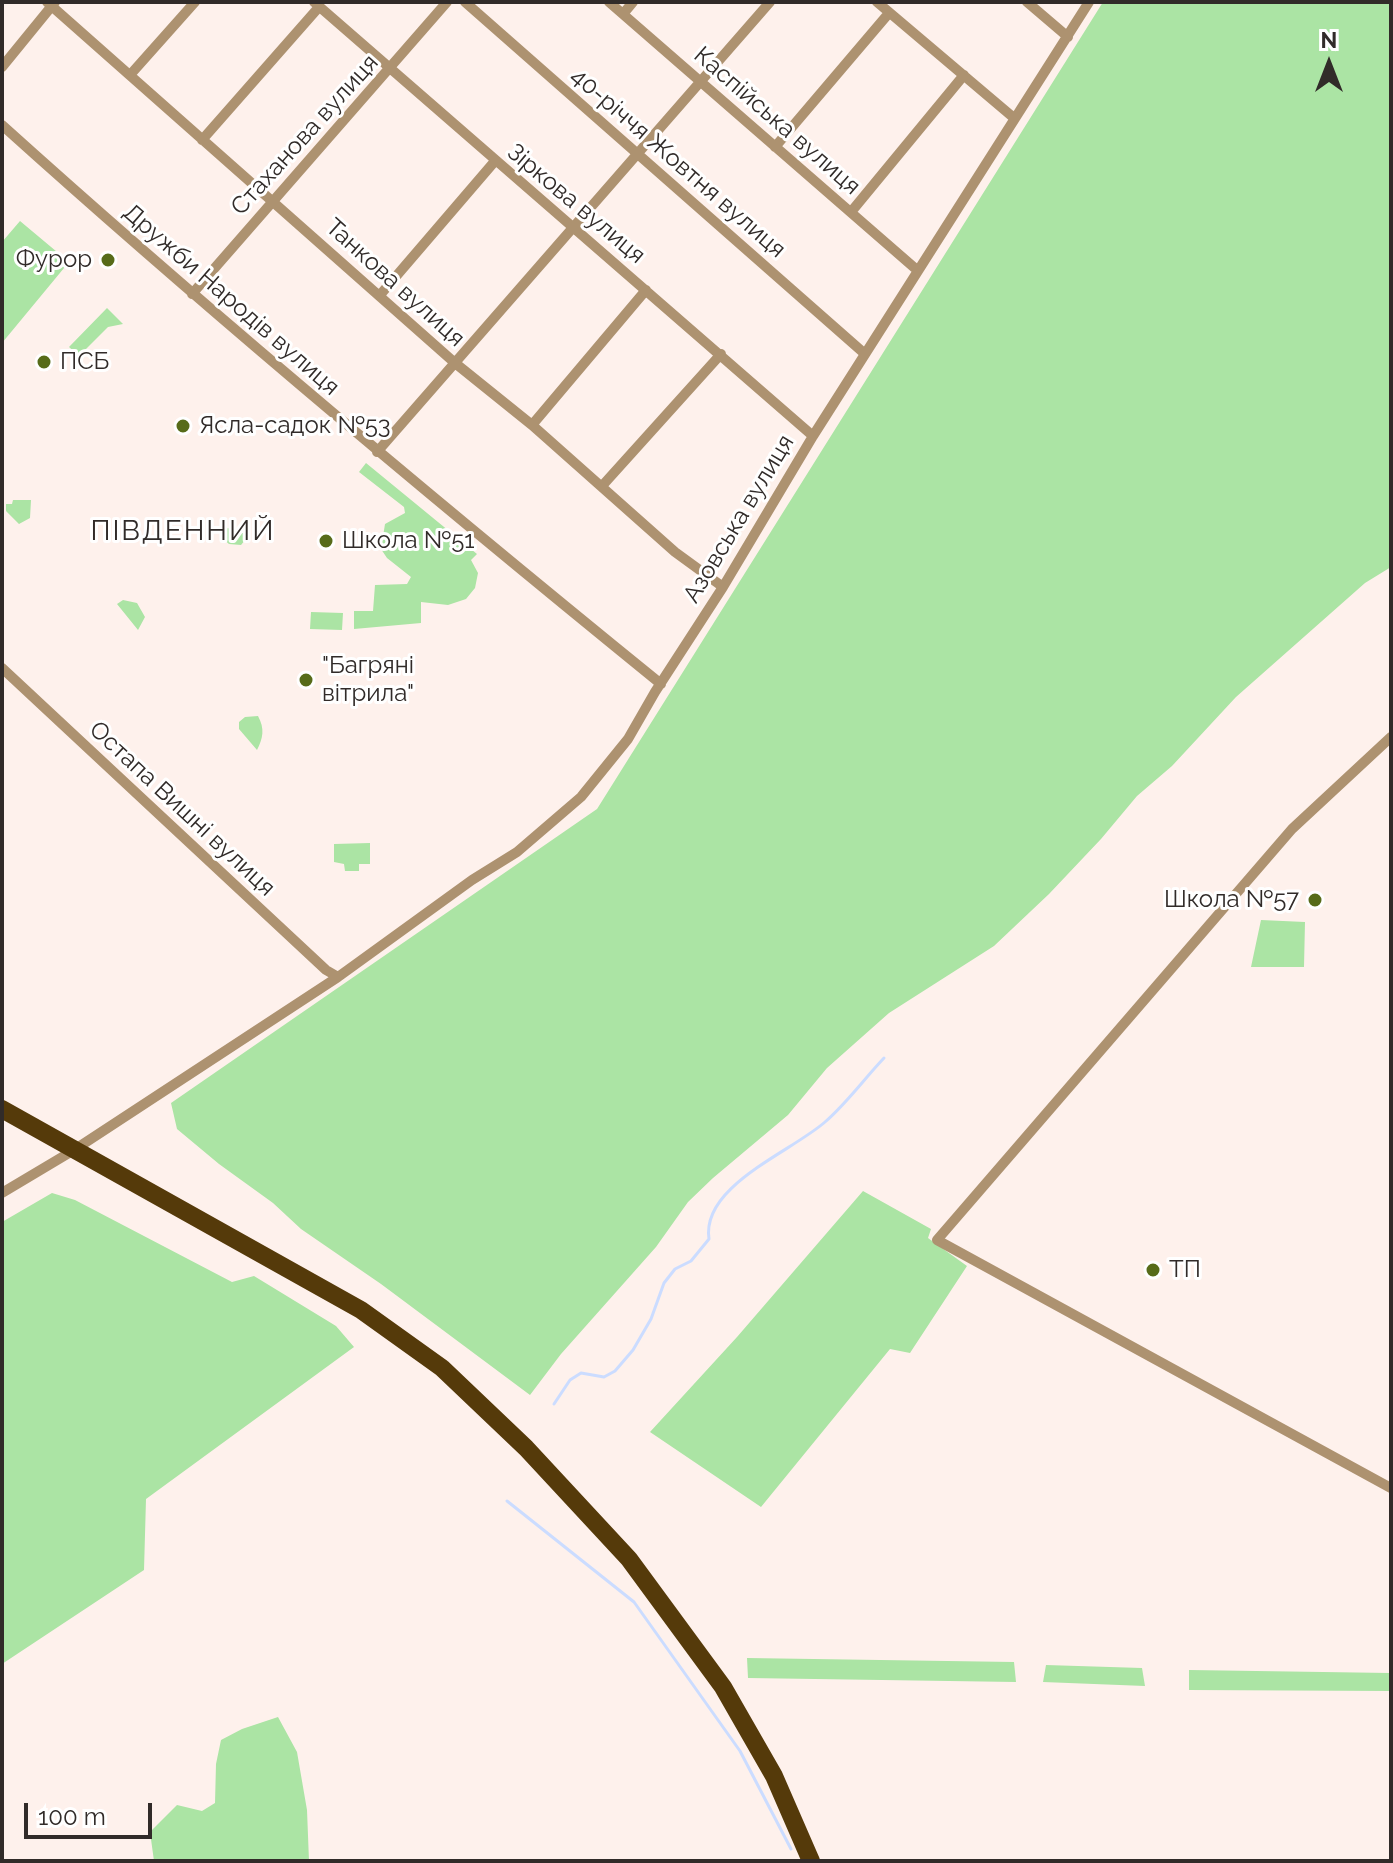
<!DOCTYPE html>
<html>
<head>
<meta charset="utf-8">
<style>
	body { margin:0 }
	#map { position:relative; width:1393px; height:1863px; overflow:hidden; background:#fef1ec; font-family:Raleway,sans-serif }
	canvas { display:block }
	.frame { position:absolute; inset:0; border:4px solid #312b29; pointer-events:none }
	.north { position:absolute; left:1289px; top:24px; width:80px; height:80px; -webkit-text-stroke:6px #fff; paint-order:stroke; rotate:0deg; font-size:22px; font-weight:700; line-height:32px; text-align:center; color:#312b29 }
	.north::after { content:''; display:block; margin:auto; width:28px; height:36px; background:#312b29; clip-path:polygon(50% 0,100% 100%,50% 72%,0 100%) }
	.scale { position:absolute; left:24px; top:1803px; width:128px; height:36px; box-sizing:border-box; border:4px solid #312b29; border-top:0; padding-left:10px; font-size:24px; line-height:28px; white-space:nowrap; color:#312b29; -webkit-text-stroke:6px #fff; paint-order:stroke }
</style>
</head>
<body>
<div id="map">
<canvas width="1393" height="1863"></canvas>
<div class="frame"></div>
<div class="north">N</div>
<div class="scale">100 m</div>
</div>
<script>
const ctx = document.querySelector('canvas').getContext('2d');
ctx.lineJoin = 'round';
function fillPath(path, color) {
  ctx.fillStyle = color;
  ctx.fill(path, 'evenodd');
}
function strokePath(path, color, width, dash) {
  ctx.strokeStyle = color;
  ctx.lineWidth = width;
  ctx.lineCap = dash ? 'butt' : 'round';
  ctx.setLineDash(dash || []);
  ctx.stroke(path);
}
function write(font, color, halo, rows, align = 'center') {
  ctx.font = font + ' Raleway,sans-serif';
  ctx.lineWidth = 6;
  ctx.setLineDash([]);
  ctx.textBaseline = 'middle';
  ctx.strokeStyle = halo;
  ctx.fillStyle = color;
  for (const [text, x, y, turn = 0] of rows) {
    ctx.save();
    ctx.translate(x, y);
    ctx.rotate((+turn || 0) * Math.PI / 180);
    ctx.textAlign = isNaN(turn) ? turn : align;
    if (halo) ctx.strokeText(text, 0, 0);
    ctx.fillText(text, 0, 0);
    ctx.restore();
  }
}
const green = new Path2D(`
	M1103,2h288v565l-26,16 -129,114 -64,69 -35,30 -36,43 -52,55 -55,52 -105,67 -62,55 -39,47 -75,63 -25,24 -32,45 -95,107 -31,41 -149,-111 -80,-55 -28,-26 -54,-39 -42,-35 -6,-26 426,-294z
	M20,221l49,41 -67,81v-101z
	M107,308l16,16 -15,3 -29,29 -10,-9z
	M366,463l111,91 -6,6 7,13 -3,15 -9,11 -18,6 -27,-3v21l-67,6v-18h19l2,-26 32,-1 4,-7 -24,-19 -6,-9 4,-25 20,-11 -1,-6 -45,-35z
	M13,500h18l-1,18 -11,6 -13,-13v-7h6z
	M220,528l30,1v5l-9,11 -12,-1 -7,-6z
	M123,600l14,3 8,14 -7,13 -21,-26z
	M311,612l32,1 -1,17 -32,-1z
	M258,716c7,13 5,22 -1,34l-18,-21v-7l6,-5z
	M370,843v21h-11v7h-14l-1,-7 -10,-2v-18z
	M1261,920l44,2 -1,45h-53z
	M863,1191l68,38 -3,9 39,28 -57,87 -20,-4 -129,158 -111,-75 87,-95z
	M52,1193l23,7 157,82 22,-6 82,50 18,21 -208,152 -2,71 -142,94v-442z
	M747,1658l267,4 2,20 -268,-4z
	M1046,1665l96,3 3,18 -102,-4z
	M1189,1670l201,3 1,18 -202,-1z
	M278,1717l19,35 10,58 2,51h-155l-4,-29 27,-27 25,6 13,-8 1,-39 5,-24 21,-11z`);
const stream = new Path2D(`
	M554,1404l16,-24 11,-7 23,4 11,-6 18,-21 18,-31 13,-36 11,-14 16,-8 18,-22c-8,-53 82,-87 116,-117 22,-19 39,-43 59,-64
	M507,1501l127,101 106,149 51,98`);
const minor = new Path2D(`
	M47,2l408,361 77,62 143,127 48,35
	M314,2l499,434
	M465,2l400,352
	M609,2l308,268
	M877,2l137,116
	M1027,2l41,35
	M623,14l10,-12
	M2,67l53,-65
	M130,75l65,-73
	M2,125c214,193 435,377 659,559
	M202,140l117,-133
	M775,147l114,-134
	M851,212l113,-137
	M192,294l255,-292
	M380,295l115,-134
	M532,425l114,-135
	M377,452l393,-450
	M602,486l119,-132
	M2,668l324,302 12,7
	M1391,737l-99,92 -355,411 454,248
	M2,1193l72,-43 264,-173 134,-97 45,-28 64,-55 47,-58 27,-47 68,-105 90,-151 276,-434`);
const trunk = new Path2D(`
	M2,1109l359,201 81,58 84,80 103,111 94,128 51,89 37,85`);
const markers = [
	[108,260,8,"#576b19"],
	[44,362,8,"#576b19"],
	[183,426,8,"#576b19"],
	[326,541,8,"#576b19"],
	[306,680,8,"#576b19"],
	[1315,900,8,"#576b19"],
	[1153,1270,8,"#576b19"]
];
const streetNames = [
	["Каспійська вулиця",777,121,41],
	["Стаханова вулиця",305,135,-48],
	["40-річчя Жовтня вулиця",678,163,41],
	["Зіркова вулиця",576,204,40],
	["Танкова вулиця",395,283,42],
	["Дружби Народів вулиця",231,300,41],
	["Азовська вулиця",739,519,-59],
	["Остапа Вишні вулиця",182,809,43]
];
const poiNames = [
	["Фурор",92,260,"right"],
	["ПСБ",60,362],
	["Ясла-садок №53",199,426],
	["Школа №51",342,541],
	["\"Багряні",322,666],
	["вітрила\"",322,694],
	["Школа №57",1299,900,"right"],
	["ТП",1169,1270]
];
const quarterNames = [
	["ПІВДЕННИЙ",183,532]
];
fillPath(green, '#abe4a4');
strokePath(stream, '#cbdcff', 3);
strokePath(minor, '#ad9270', 10);
strokePath(trunk, '#553a0a', 18);
for (const [x, y, r, color] of markers) {
  const dot = new Path2D();
  dot.arc(x, y, r, 0, 2 * Math.PI);
  ctx.fillStyle = color;
  ctx.fill(dot);
  strokePath(dot, '#fff', 3);
}
write('24px', '#312b29', '#fff', streetNames);
write('24px', '#312b29', '#fff', poiNames, 'left');
ctx.letterSpacing = '2px';
write('28px', '#312b29', '#fff', quarterNames);
ctx.letterSpacing = '0px';
</script>
</body>
</html>
